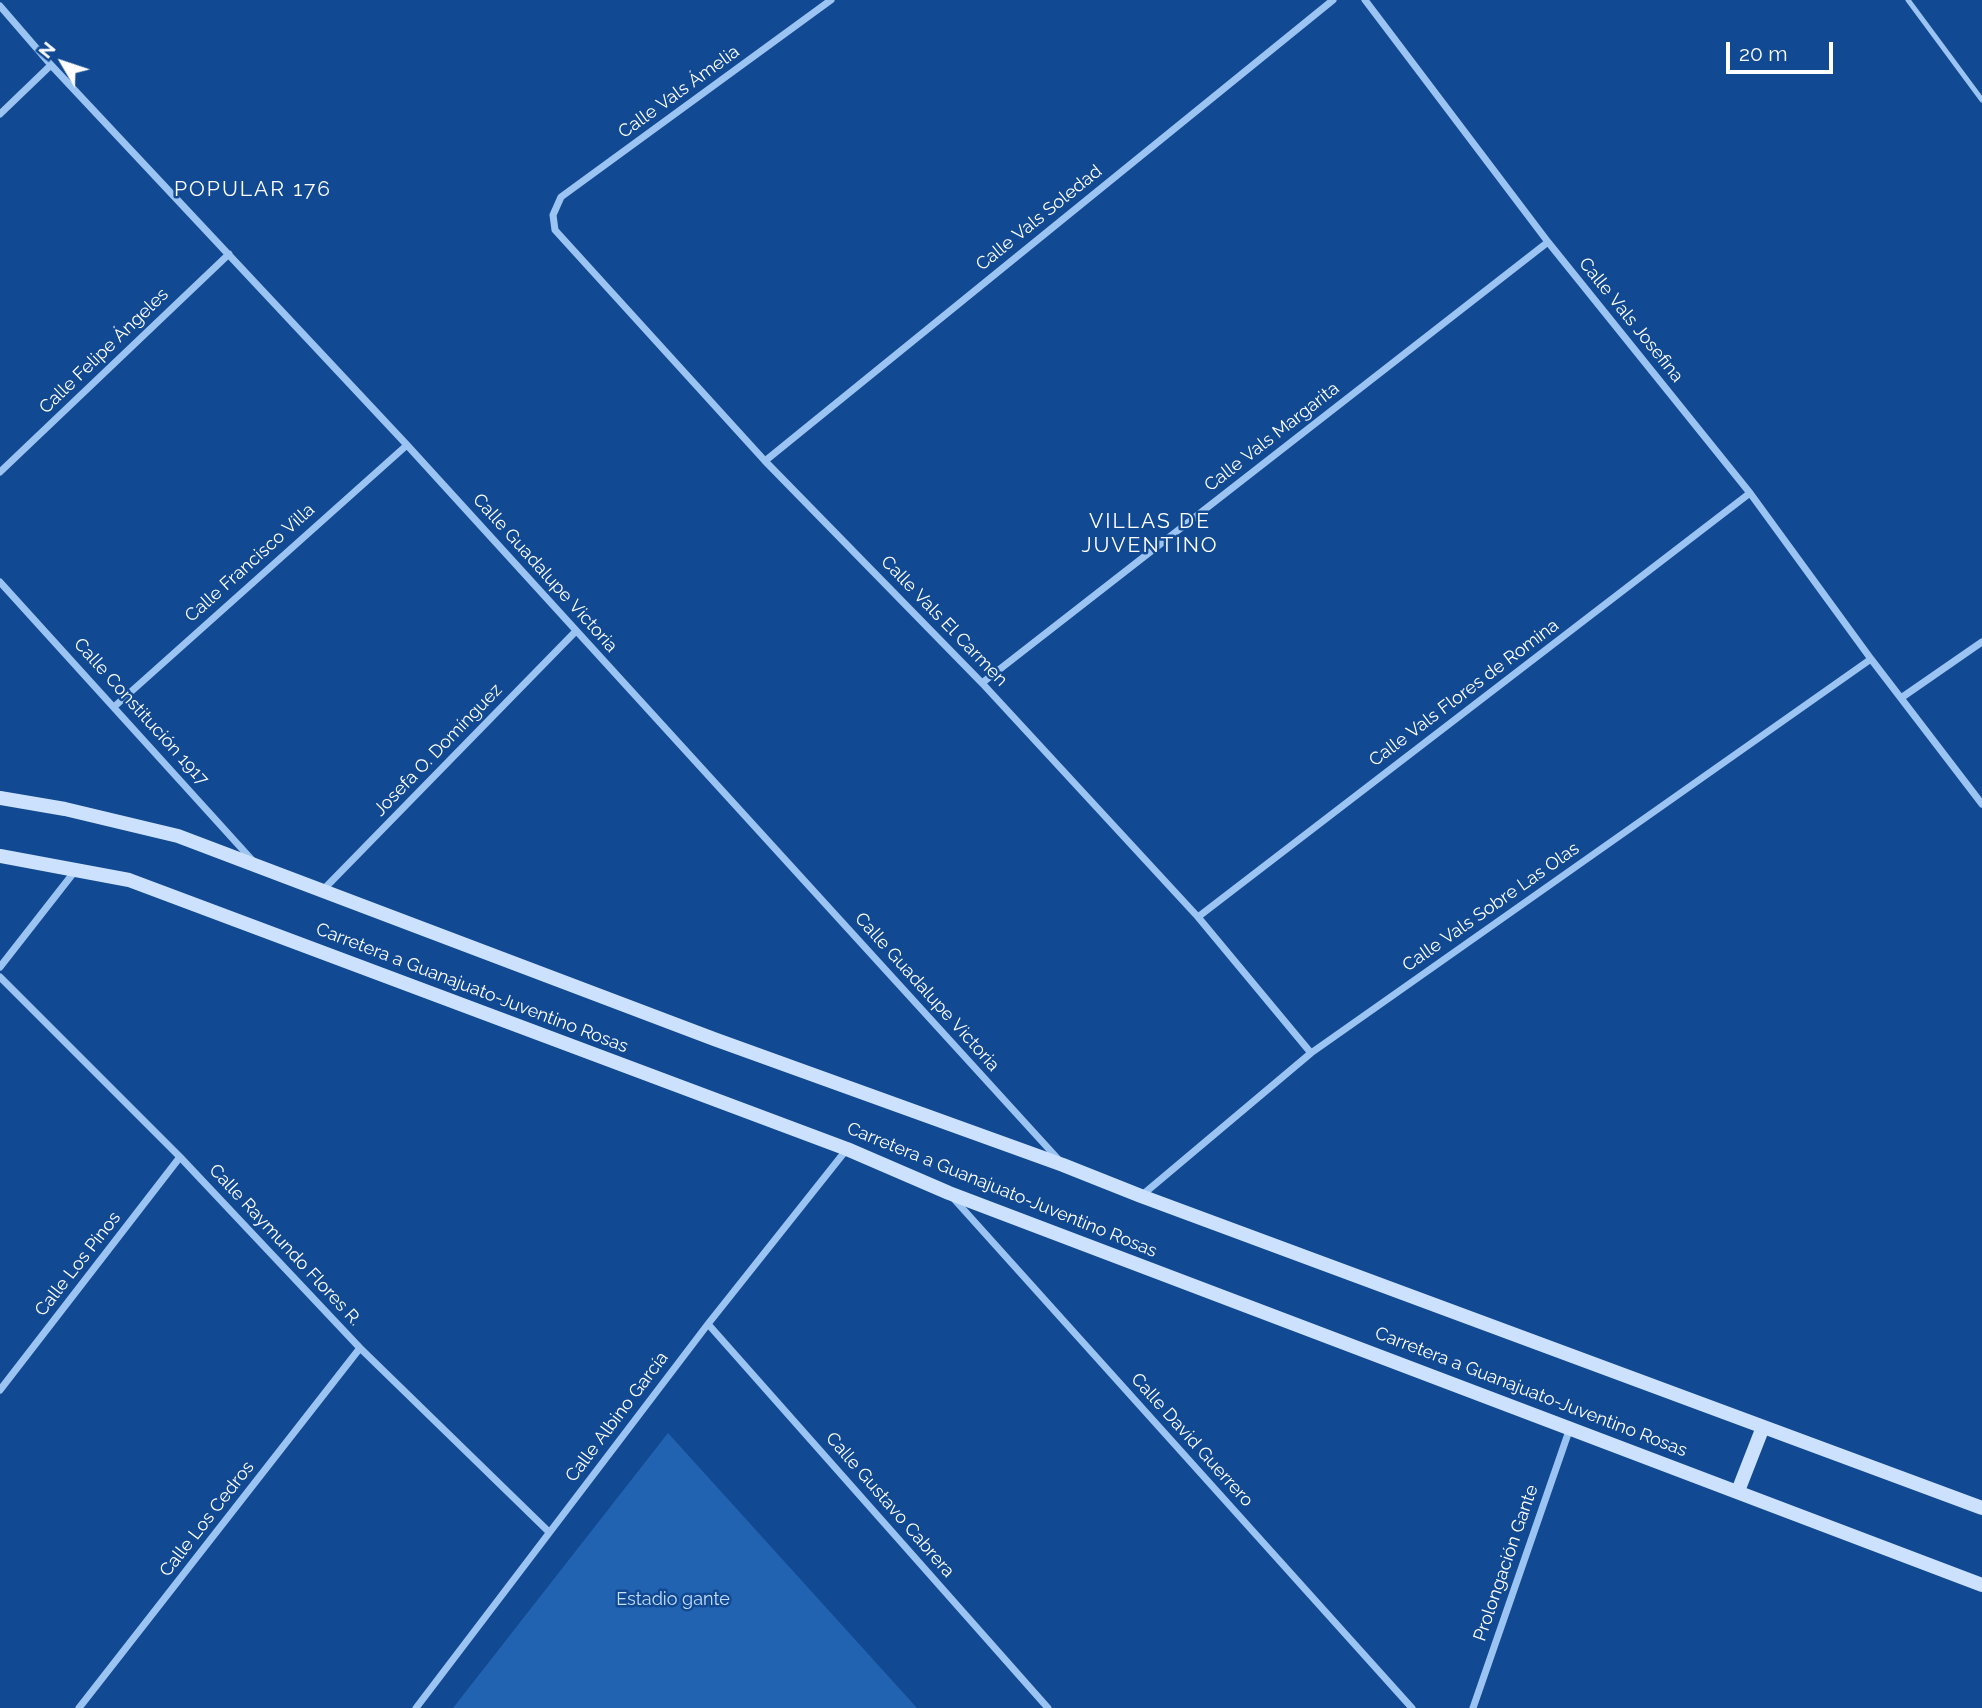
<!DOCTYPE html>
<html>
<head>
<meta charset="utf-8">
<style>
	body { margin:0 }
	#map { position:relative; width:1982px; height:1708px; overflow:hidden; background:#114992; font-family:Raleway,sans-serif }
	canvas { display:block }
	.north { position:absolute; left:28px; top:28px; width:70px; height:70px; -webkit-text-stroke:5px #114992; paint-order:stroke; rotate:309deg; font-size:19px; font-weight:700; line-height:28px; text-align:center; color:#fff }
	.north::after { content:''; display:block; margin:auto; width:24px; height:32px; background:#fff; clip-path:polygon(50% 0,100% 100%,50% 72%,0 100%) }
	.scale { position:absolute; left:1726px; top:42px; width:107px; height:32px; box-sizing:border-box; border:4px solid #fff; border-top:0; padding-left:9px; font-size:21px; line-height:24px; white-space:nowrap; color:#fff; -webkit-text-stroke:5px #114992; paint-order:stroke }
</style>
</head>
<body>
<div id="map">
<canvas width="1982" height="1708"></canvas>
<div class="north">N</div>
<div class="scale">20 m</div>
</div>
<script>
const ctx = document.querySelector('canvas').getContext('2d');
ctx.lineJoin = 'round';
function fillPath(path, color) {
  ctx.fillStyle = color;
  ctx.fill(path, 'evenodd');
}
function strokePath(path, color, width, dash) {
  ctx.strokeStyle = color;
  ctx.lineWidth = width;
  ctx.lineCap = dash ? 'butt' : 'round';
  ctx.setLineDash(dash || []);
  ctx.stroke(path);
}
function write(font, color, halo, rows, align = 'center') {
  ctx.font = font + ' Raleway,sans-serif';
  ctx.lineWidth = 5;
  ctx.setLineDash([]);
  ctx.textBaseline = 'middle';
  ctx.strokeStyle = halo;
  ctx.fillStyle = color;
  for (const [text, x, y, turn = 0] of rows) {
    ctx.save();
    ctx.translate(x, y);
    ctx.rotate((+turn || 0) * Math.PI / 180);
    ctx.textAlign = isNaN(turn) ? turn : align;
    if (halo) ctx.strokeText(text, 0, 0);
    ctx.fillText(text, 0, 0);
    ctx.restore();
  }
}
const green = new Path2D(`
	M668,1433l249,275h-464z`);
const service = new Path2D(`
	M1908,0l74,100`);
const minor = new Path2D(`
	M831,0l-270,197 -8,18 2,15 210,231 217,222 216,234 113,136
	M1365,0l183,242 202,251 121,166 111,145
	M0,6l51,59 356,380 651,714
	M0,114l51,-49
	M765,461l568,-461
	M0,472l229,-218
	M0,582l253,279
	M982,683l566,-441
	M1901,698l81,-56
	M115,706l292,-261
	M322,891l254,-260
	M1198,917l552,-424
	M0,967l75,-96
	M0,977l180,180 180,191 189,184
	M1141,1196l170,-143 560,-394
	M954,1199l458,509
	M708,1324l340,384
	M0,1390l180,-233
	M79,1708l281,-360
	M416,1708l292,-384 139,-175
	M1473,1708l97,-280`);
const secondary = new Path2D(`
	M0,798l65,11 113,27 536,203 349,126 78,31 841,312
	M0,856l129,24 718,269 102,44 1033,392
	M1738,1491l25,-64`);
const streetNames = [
	["Calle Vals Ámelia",679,92,-36],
	["Calle Vals Soledad",1039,218,-39],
	["Calle Vals Josefina",1631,320,51],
	["Calle Felipe Ángeles",104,351,-44],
	["Calle Vals Margarita",1272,437,-38],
	["Calle Francisco Villa",250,563,-42],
	["Calle Guadalupe Victoria",545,573,48],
	["Calle Vals El Carmen",944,621,46],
	["Calle Vals Flores de Romina",1464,693,-37],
	["Calle Constitución 1917",141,712,48],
	["Josefa O. Domínguez",438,750,-46],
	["Calle Vals Sobre Las Olas",1491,907,-35],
	["Carretera a Guanajuato-Juventino Rosas",472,988,21],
	["Calle Guadalupe Victoria",927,992,48],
	["Carretera a Guanajuato-Juventino Rosas",1002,1190,22],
	["Calle Raymundo Flores R.",285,1245,47],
	["Calle Los Pinos",78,1264,-52],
	["Carretera a Guanajuato-Juventino Rosas",1531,1392,21],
	["Calle Albino García",617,1417,-53],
	["Calle David Guerrero",1192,1440,48],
	["Calle Gustavo Cabrera",890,1505,49],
	["Calle Los Cedros",207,1519,-52],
	["Prolongación Gante",1506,1563,-71]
];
const parkNames = [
	["Estadio gante",673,1600]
];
const quarterNames = [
	["POPULAR 176",253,190],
	["VILLAS DE",1150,522],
	["JUVENTINO",1150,546]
];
fillPath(green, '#2263b1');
strokePath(service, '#9cc4f3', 5);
strokePath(minor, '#9cc4f3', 7);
strokePath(secondary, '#cce1fd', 14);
write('18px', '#fff', '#114992', streetNames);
write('18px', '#c4defd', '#114992', parkNames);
ctx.letterSpacing = '2px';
write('21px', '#fff', '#114992', quarterNames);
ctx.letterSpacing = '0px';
</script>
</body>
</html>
